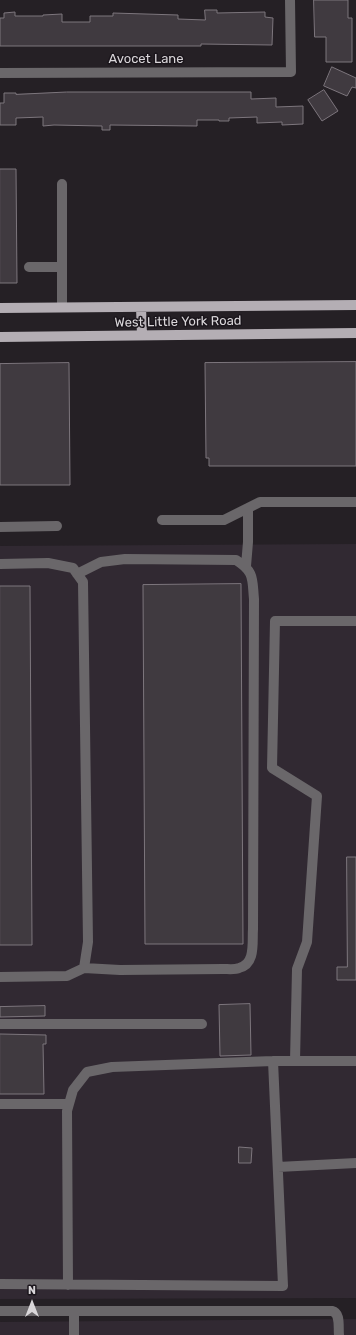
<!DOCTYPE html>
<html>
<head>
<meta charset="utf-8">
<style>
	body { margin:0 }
	#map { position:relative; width:356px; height:1335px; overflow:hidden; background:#252025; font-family:Rubik,sans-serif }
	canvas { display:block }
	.north { position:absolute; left:12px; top:1283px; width:40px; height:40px; -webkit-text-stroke:3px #1b161c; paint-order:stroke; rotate:0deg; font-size:11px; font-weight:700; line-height:16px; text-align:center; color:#d9d6d9 }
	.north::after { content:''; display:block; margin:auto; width:14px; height:18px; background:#d9d6d9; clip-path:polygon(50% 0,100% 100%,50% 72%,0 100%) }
</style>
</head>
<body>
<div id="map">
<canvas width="356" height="1335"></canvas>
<div class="north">N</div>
</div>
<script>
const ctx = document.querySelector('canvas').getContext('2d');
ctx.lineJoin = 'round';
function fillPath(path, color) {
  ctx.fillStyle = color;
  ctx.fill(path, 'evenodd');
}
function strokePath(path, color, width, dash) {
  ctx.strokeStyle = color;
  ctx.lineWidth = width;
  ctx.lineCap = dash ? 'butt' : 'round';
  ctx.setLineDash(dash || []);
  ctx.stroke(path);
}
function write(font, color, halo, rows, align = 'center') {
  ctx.font = font + ' Rubik,sans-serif';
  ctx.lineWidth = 3;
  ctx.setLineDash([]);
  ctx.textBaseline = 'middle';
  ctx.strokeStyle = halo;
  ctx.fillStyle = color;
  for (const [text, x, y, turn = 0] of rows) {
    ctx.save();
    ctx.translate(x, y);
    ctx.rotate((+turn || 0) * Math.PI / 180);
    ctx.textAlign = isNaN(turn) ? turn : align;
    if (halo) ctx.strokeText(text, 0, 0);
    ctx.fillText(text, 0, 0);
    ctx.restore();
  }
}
const built = new Path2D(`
	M356,544v754l-356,1v-753z
	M356,1319v16h-356v-13z`);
const building = new Path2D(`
	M314,0h34v18h4v44h-26v-25h-11z
	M205,10h12v3l48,-1v5l8,1 -1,27 -71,-1v2h-201v-28h4v-5l11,-1v4h28v-1l19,-1v8h28v-6h23v-3l65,2v4l27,1z
	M332,67l24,11v10l-4,-1 -5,9 -23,-10z
	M324,90l14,21 -16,10 -14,-21z
	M67,92h184v7l25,-1v9l27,-1v18l-21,1v-3l-25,1v-6l-28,1v3h-10v-1h-22v6l-87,-1v5h-8v-4l-48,-1 -11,1v-9l-27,1v7h-16v-22h4v-10h12v1z
	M0,169h16l1,114h-17z
	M356,362v104h-147v-8h-3l-1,-95z
	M69,363l1,122h-70v-121z
	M241,584l2,360h-98l-2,-359z
	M0,586h30l2,359h-32z
	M347,857h9v123h-19v-13h10z
	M250,1004l1,51 -31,1 -1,-51z
	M45,1006v10l-45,1v-10z
	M0,1034l46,1v9h-3l1,50h-44z
	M239,1147l13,1 -1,15h-12z`);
const minor = new Path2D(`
	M0,73l291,-1 -1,-72
	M62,184v123
	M29,267h33
	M162,520h62l36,-18h96
	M0,527l57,-1
	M0,564l48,-1 25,5 10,14 5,360 -4,26 -17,8 -67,1
	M246,566l2,-24v-34
	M77,574l24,-12 24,-3 111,1c19,12 16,19 18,39l-1,330c-1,13 3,35 -14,39 -4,2 -11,1 -16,1l-103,1 -36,-2
	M0,1024h202
	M295,1061l2,-92 10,-27 10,-146 -45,-28 3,-147h81
	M0,1104h69
	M278,1167l78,-4
	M0,1284l283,2 -10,-225h83
	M68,1285l-1,-174 6,-21 14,-18 25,-5 161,-6
	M0,1311h332c9,2 6,16 7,24
	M74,1335v-24`);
const major = new Path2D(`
	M141,307l1,28
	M0,308l356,-3
	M0,337l356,-4`);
const streetNames = [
	["Avocet Lane",146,59],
	["West Little York Road",178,322,-1]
];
fillPath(built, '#312932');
fillPath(building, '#403a40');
strokePath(building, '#7d767d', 1);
strokePath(minor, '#6a676a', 10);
strokePath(major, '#b4aeb4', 10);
write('13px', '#d9d6d9', '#1b161c', streetNames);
</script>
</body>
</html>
